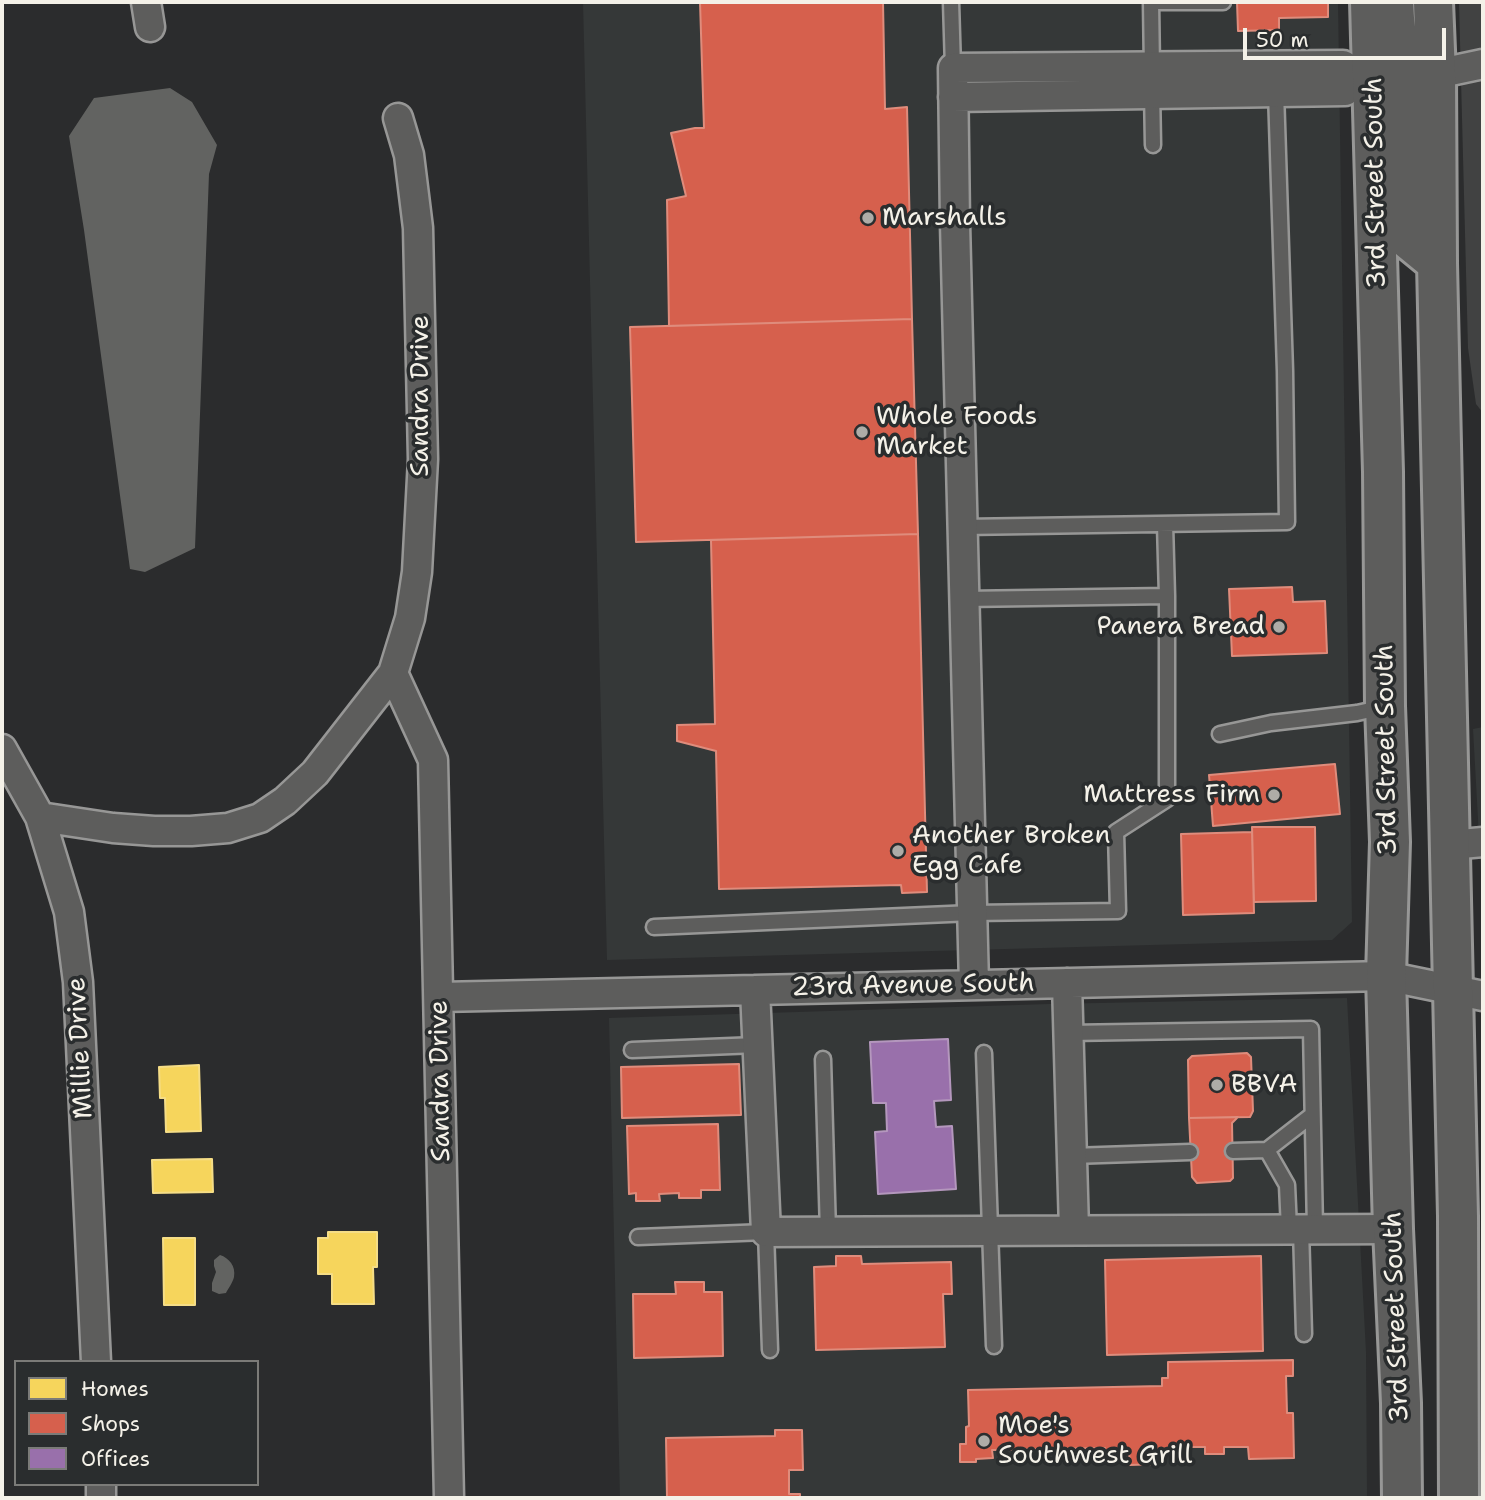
<!DOCTYPE html>
<html>
<head>
<meta charset="utf-8">
<style>
	body { margin:0 }
	#map { position:relative; width:1485px; height:1500px; overflow:hidden; background:#2b2c2d; font-family:"Shantell Sans",sans-serif }
	canvas { display:block }
	.frame { position:absolute; inset:0; border:4px solid #f4f1e8; pointer-events:none }
	.legend { position:absolute; left:14px; top:1360px; width:245px; height:126px; box-sizing:border-box; background:#2a2d2e; border:2px solid #7b7b78; margin:0; padding:9px 12px; list-style:none; font-size:21px; color:#f4f1e8 }
	.legend li { display:flex; align-items:center; gap:14px; height:35px }
	.legend b { width:35px; border:2px solid #7b7b78 }
	.scale { position:absolute; left:1243px; top:28px; width:203px; height:32px; box-sizing:border-box; border:4px solid #f4f1e8; border-top:0; padding-left:9px; font-size:21px; line-height:24px; white-space:nowrap; color:#f4f1e8; -webkit-text-stroke:5px #2a2d2e; paint-order:stroke }
</style>
</head>
<body>
<div id="map">
<canvas width="1485" height="1500"></canvas>
<div class="frame"></div>
<ul class="legend">
<li><b style="height:19px;background:#f6d55c"></b>Homes</li>
<li><b style="height:19px;background:#d6604d"></b>Shops</li>
<li><b style="height:19px;background:#9970ab"></b>Offices</li>
</ul>
<div class="scale">50 m</div>
</div>
<script>
const ctx = document.querySelector('canvas').getContext('2d');
ctx.lineJoin = 'round';
function fillPath(path, color) {
  ctx.fillStyle = color;
  ctx.fill(path, 'evenodd');
}
function strokePath(path, color, width, dash) {
  ctx.strokeStyle = color;
  ctx.lineWidth = width;
  ctx.lineCap = dash ? 'butt' : 'round';
  ctx.setLineDash(dash || []);
  ctx.stroke(path);
}
function write(font, color, halo, rows, align = 'center') {
  ctx.font = font + ' "Shantell Sans",sans-serif';
  ctx.lineWidth = 7;
  ctx.setLineDash([]);
  ctx.textBaseline = 'middle';
  ctx.strokeStyle = halo;
  ctx.fillStyle = color;
  for (const [text, x, y, turn = 0] of rows) {
    ctx.save();
    ctx.translate(x, y);
    ctx.rotate((+turn || 0) * Math.PI / 180);
    ctx.textAlign = isNaN(turn) ? turn : align;
    if (halo) ctx.strokeText(text, 0, 0);
    ctx.fillText(text, 0, 0);
    ctx.restore();
  }
}
const built = new Path2D(`
	M583,2h755l14,920 -20,18 -725,20z
	M1483,727v182l-10,-180z
	M1347,998l19,354 1,146h-747l-11,-480 440,-14z`);
const green = new Path2D(`
	M1459,2h24v411l-7,-9 -8,-56z`);
const water = new Path2D(`
	M170,88l22,14 25,43 -8,29 -14,374 -50,24 -15,-3 -46,-339 -15,-94 25,-38z
	M220,1255c9,3 16,11 14,22 -1,5 -6,12 -8,16l-7,1 -7,-3v-8l4,-11 -2,-6v-6z`);
const homes = new Path2D(`
	M199,1065l2,66 -35,1 -1,-34h-5l-1,-31z
	M212,1159l1,33 -60,1 -1,-33z
	M328,1232h49v35h-4l1,37h-42v-30h-14v-36h10z
	M163,1238h32v67h-31z`);
const shops = new Path2D(`
	M700,2h183l2,107 22,-2 5,212 -243,7 -2,-126 19,-4 -15,-63 24,-5h9z
	M1237,2h91v15l-49,1v12l-41,1z
	M912,319l6,215 -282,8 -6,-215z
	M918,534l9,358 -25,1 -1,-8 -182,4 -3,-138 -39,-10v-16l38,-1 -4,-184z
	M1292,587l1,15 32,-1 2,52 -95,3 -3,-67z
	M1335,764l5,50 -127,12 -4,-51z
	M1252,827h63l1,74 -62,1z
	M1252,832l2,81 -71,2 -2,-81z
	M1247,1053l4,4 2,54 -3,6 -61,1 -1,-58 4,-4z
	M739,1064l2,51 -119,3 -1,-51z
	M1238,1117l-6,6 1,55 -3,3 -33,2 -5,-6 -3,-59z
	M718,1124l2,66h-19v8h-22v-5l-20,1 1,7h-24v-8l-7,1 -2,-68z
	M836,1256h25l1,8 89,-2 1,32h-9l2,53 -129,3 -2,-83 22,-1z
	M1261,1256l2,95 -156,4 -2,-95z
	M675,1282h29v10h18l1,64 -89,2 -1,-64h43z
	M1293,1360v16h-7l1,37h6l1,45 -45,1 -1,-12h-24v7h-19v-7h-33v4l-11,1v12l-31,1 -1,-13 -24,1v-5l-113,2 1,8 -17,1v3h-16v-18h6v-17l3,-1 -1,-36 194,-4v-8h6v-16z
	M775,1430h27l1,40h-14v24h11v4h-133l-1,-60 109,-2z`);
const offices = new Path2D(`
	M948,1039l3,61 -17,1 2,26 16,-1 4,63 -78,5 -3,-62 12,-1 -1,-28h-13l-3,-61z`);
const lane = new Path2D(`
	M951,2l2,66
	M1151,2l1,68
	M1151,2h72
	M1152,90l1,55
	M1165,524l2,72
	M963,527l324,-5 -2,-151 -9,-279
	M1220,734l51,-11 86,-10 27,-6
	M654,927l318,-14 146,-2 -2,-79 51,-33v-203l-203,3
	M1069,1033l242,-4 4,200
	M632,1050l125,-5
	M984,1053l10,293
	M823,1059l5,173
	M1267,1150l20,35 2,44
	M1233,1151l34,-1 45,-35
	M1072,1156l118,-4
	M1301,1229l3,105
	M638,1237l128,-5 4,118`);
const street = new Path2D(`
	M146,2l4,25
	M1436,74l47,-10
	M953,97l392,-6 16,-15
	M393,673l40,87 16,738
	M2,749l38,68 29,95 9,70 18,380
	M40,817l73,11 41,3h37l37,-3 32,-10 25,-17 30,-28 78,-100 17,-55 7,-46 6,-113 -5,-231 -9,-73 -11,-37
	M1450,845l33,-3
	M1067,983l7,247
	M974,985l-19,-762 -2,-155 390,-3 18,11 12,-1
	M755,990l11,242 627,-3
	M440,997l946,-21 97,20
	M101,1484v14`);
const primary = new Path2D(`
	M1370,2l13,470 2,234 5,136 -4,134 7,253 8,174 1,95
	M1394,2c1,19 1,45 17,59 7,5 17,9 25,13
	M1433,2l3,72 1,189 21,953 1,282
	M1373,75l23,11 6,13 7,141 28,23`);
const markers = [
	[868,218,7,"#aeaca7"],
	[862,432,7,"#aeaca7"],
	[1279,627,7,"#aeaca7"],
	[1274,795,7,"#aeaca7"],
	[898,851,7,"#aeaca7"],
	[1217,1085,7,"#aeaca7"],
	[984,1441,7,"#aeaca7"]
];
const streetNames = [
	["3rd Street South",1376,183,-91],
	["Sandra Drive",421,396,-90],
	["3rd Street South",1387,750,-91],
	["23rd Avenue South",913,986,-1],
	["Millie Drive",81,1048,-93],
	["Sandra Drive",441,1081,-91],
	["3rd Street South",1397,1317,-92]
];
const poiNames = [
	["Marshalls",882,218],
	["Whole Foods",876,417],
	["Market",876,447],
	["Panera Bread",1265,627,"right"],
	["Mattress Firm",1260,795,"right"],
	["Another Broken",912,836],
	["Egg Cafe",912,866],
	["BBVA",1231,1085],
	["Moe's",998,1426],
	["Southwest Grill",998,1456]
];
fillPath(built, '#353838');
fillPath(green, '#414242');
fillPath(water, '#626361');
fillPath(homes, '#f6d55c');
strokePath(homes, '#f5dd86', 2);
fillPath(shops, '#d6604d');
strokePath(shops, '#df8c7c', 2);
fillPath(offices, '#9970ab');
strokePath(offices, '#b497bd', 2);
strokePath(lane, '#979796', 19);
strokePath(street, '#979796', 33);
strokePath(primary, '#979796', 44);
strokePath(lane, '#5d5d5c', 14);
strokePath(street, '#5d5d5c', 28);
strokePath(primary, '#5d5d5c', 38);
for (const [x, y, r, color] of markers) {
  const dot = new Path2D();
  dot.arc(x, y, r, 0, 2 * Math.PI);
  ctx.fillStyle = color;
  ctx.fill(dot);
  strokePath(dot, '#2a2d2e', 2.5);
}
write('26px', '#f4f1e8', '#2a2d2e', streetNames);
write('26px', '#f4f1e8', '#2a2d2e', poiNames, 'left');
</script>
</body>
</html>
